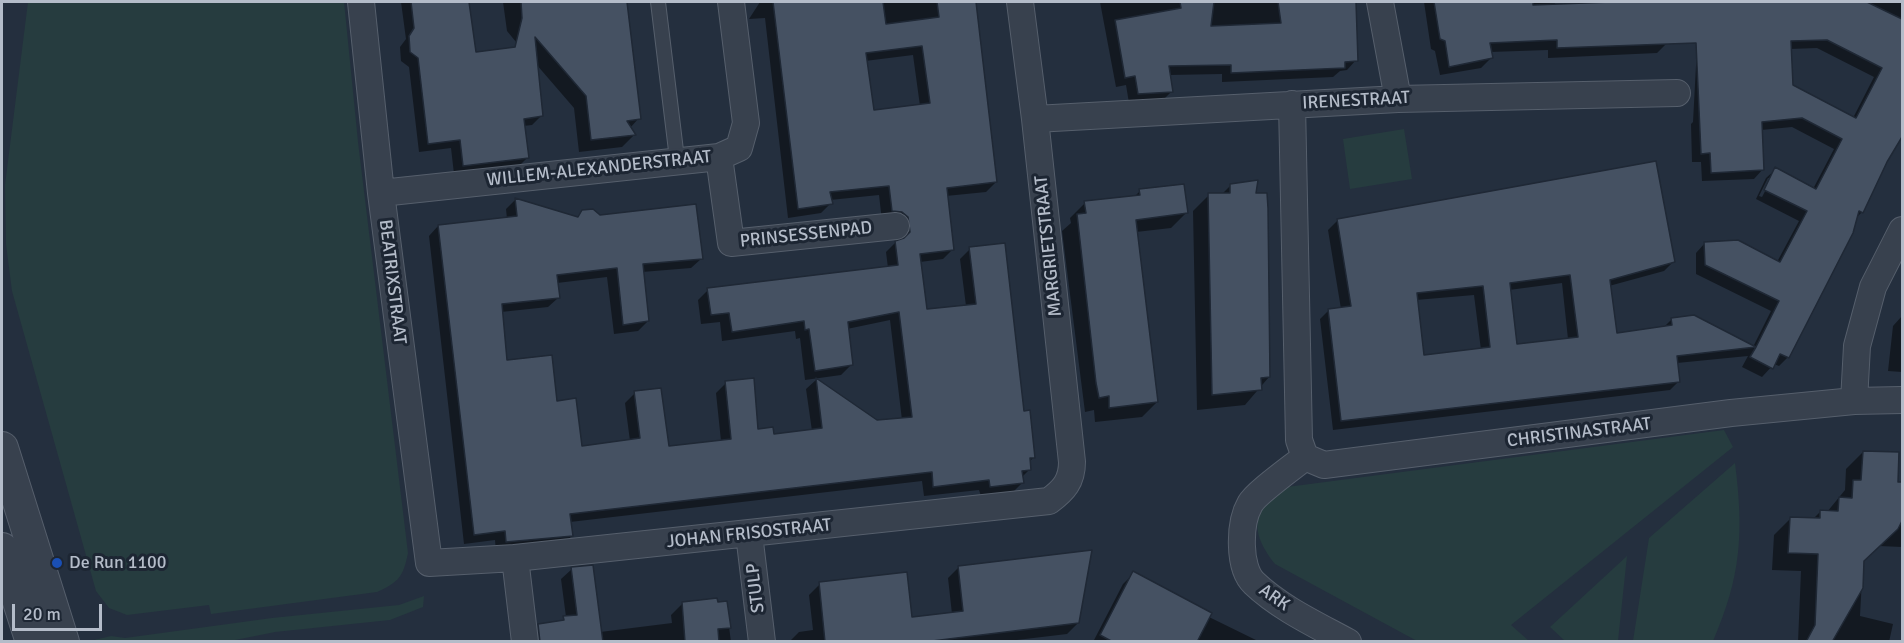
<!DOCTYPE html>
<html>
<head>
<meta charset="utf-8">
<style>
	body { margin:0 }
	#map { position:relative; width:1904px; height:643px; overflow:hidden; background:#242f3e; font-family:Signika,sans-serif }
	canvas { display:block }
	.frame { position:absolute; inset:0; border:3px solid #b4bcc9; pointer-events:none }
	.scale { position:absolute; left:12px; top:604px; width:90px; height:27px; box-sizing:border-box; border:3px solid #b4bcc9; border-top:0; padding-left:8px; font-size:18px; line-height:21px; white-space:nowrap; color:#b4bcc9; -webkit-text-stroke:4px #1d2633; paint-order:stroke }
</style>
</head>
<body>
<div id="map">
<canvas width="1904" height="643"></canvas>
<div class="frame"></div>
<div class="scale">20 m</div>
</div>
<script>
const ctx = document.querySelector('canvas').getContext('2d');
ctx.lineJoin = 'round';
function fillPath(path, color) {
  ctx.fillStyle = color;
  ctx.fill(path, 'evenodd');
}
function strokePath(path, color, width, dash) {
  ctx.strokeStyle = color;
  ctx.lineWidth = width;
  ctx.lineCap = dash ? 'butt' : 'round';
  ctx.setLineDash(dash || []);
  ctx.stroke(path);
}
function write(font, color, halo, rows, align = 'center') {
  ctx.font = font + ' Signika,sans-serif';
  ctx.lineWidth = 6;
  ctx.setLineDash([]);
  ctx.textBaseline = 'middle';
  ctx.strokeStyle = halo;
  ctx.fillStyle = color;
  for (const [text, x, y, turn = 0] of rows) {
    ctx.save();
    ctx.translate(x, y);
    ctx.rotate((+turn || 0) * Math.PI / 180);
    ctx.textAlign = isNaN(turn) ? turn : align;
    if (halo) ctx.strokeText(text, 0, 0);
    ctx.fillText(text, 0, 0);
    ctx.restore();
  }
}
const green = new Path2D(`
	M28,2h316l14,140 50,411c-5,24 -9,29 -31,39l-166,22 -2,-9 -82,10 -18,-7 -13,-17 -84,-300 -6,-47 -1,-59z
	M1404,129l8,50 -62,10 -7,-50z
	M1724,430l9,17 -222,178 18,16h-112l-142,-77c-11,-14 -25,-35 -13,-54 5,-8 18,-16 25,-23z
	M1735,463c9,70 6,114 -22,178h-80l16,-103z
	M1627,556l-9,85h-53l-15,-14z
	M424,596l-1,11 -33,13 -115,12 -45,9h-140l21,-5 14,2 147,-20 127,-13z`);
const shadow = new Path2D(`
	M401,2h76l-9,1 6,50 47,-5 -14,-17 -4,-29h87l8,68 41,48 -9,10 4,7 -12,12 -43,5 -5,-44 -38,-44 5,52 -9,9 -9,1 4,32 -9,9 -64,7 -3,-26 -32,4 -10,-85 -8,-6 -1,-14 6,-8z
	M760,2h214l22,180 -10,10 -40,4 7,53 -10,10 -23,3 5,49 41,-5 -6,-47 10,-10 53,164 11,44 -5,5 1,7 -8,8v6l-10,10 -31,3 -2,-6 -55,6 -2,-15 -352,41 2,14 -10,9 -66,7 -1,-12 -31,4 -35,-308 9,-10 69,-7 -1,-10 10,-10 61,19 6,-6 17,4 101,43 -10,9 -49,4 6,49 -10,10 -24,3 -7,-57 -50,6 1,15 -10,9 -47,5 4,49 51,42 24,44 50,-6 -5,-38 10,-10 33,55 53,-7 -5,-48 10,-10 31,48 16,4 39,-4 -6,-42 10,-9 61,42 25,-2 -12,-100 -43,9 4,36 -10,10 -36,5 -5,-42 -4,1 -1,-8 -73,10 -2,-19 -19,2 -3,-24 10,-10 180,-22 -2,-16 16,-16 -20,-15 -3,-26 -49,5 1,3 -10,10 -33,5 -23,-200 -16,1zM913,55l7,51 -48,6 -7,-51z
	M1100,2h241l15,58 -9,10 -7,1 -7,6 -111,5v-8l-53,1 3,16 -10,10 -33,2 -3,-18 -10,2z
	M1424,2h131v4l82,-4 30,41 -10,10 -109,5v-8l-58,2 1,6 -10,10 -41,7 -5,-24 -4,-2z
	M1707,2h195v129l-40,81 -6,6 -68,139 -9,9 -5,-2 -12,13 -20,-10 6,-11 -71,7 2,18 -9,9 -337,40 -13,-111 9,-9 12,-1 -13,-79 9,-9 336,41 -9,9 -55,15 6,48 49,-7 8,-8 81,28 18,-36 -75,-37v-21l9,-10 72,19 22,-41 -43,-22 10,-21 10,-9 37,20 21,-40 -42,-22 -31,3 2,39 -9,10 -52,2 -1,-19h-9l-1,-38 2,-2 6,-113zM1817,48l57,29 -21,41 -61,-32 -2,-37zM1768,178h4l-10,19 -3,-1zM1562,283l6,56 -52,7 -7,-56zM1474,295l7,55 -59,6 -6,-56z
	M1231,185l23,9 15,183 -24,28 -48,5 -4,-199 16,-16h12z
	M1140,191l46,22 -15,15 -35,4 21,170 -15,15 -47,5 -1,-12 -9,2 -23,-181 9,-8 -1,-5 15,-15 49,-6z
	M1902,316v56l-14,-1 5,-45z
	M1863,452l33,31h6v64l-23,-1 -16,15 -3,55 33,8 -4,18h-91l3,-71 -29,-1 2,-35 17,-17 22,1 8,-8 6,1 18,-22 1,-21z
	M959,567l119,56 -11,11 -67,8h-211l10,-10 14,-2 -4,-35 11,-11 91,35 41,-5 -4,-36z
	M572,569l28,63 72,-9 -1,-8 11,-11 44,-1 5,39h-186l21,-25 -5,-38z
	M1134,573l75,44 51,25h-167l30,-58z`);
const building = new Path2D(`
	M411,2h58l7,50 39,-5 7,-29 -1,-16h106l14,117 -14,2 9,14 -45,5 -5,-44 -51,-59 8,79 -19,3 5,39 -66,8 -3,-26 -32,4 -10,-86 -8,-6 -1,-16 5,-8z
	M773,2h110l3,22 53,-7 -2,-15h39l21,180 -50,6 7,62 -34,4 7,55 49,-5 -7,-57 36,-4 19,168 6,-1 5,48h-5l1,12 -9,1 2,12 -34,4 -1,-7 -56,7 -1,-15 -362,42 3,22 -67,6 -1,-11 -31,4 -36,-310 79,-9 -2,-18 63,19 4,-7 11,-1 7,6 96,-11 7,55 -60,5 6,57 -26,4 -6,-57 -60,7 3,23 -58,6 5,56 45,-5 5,46 19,-3 6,48 58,-8 -6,-47 27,-3 8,58 62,-7 -6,-58 29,-3 4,51 15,-2 1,7 48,-6 -6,-50 61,42 35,-3 -13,-105 -51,10 5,43 -38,6 -6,-42 -4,1 -1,-9 -72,11 -3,-19 -18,2 -4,-27 191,-23 -3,-24 9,-3 6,-6 -2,-15 -6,-5 -10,-1 -3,-25 -59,6 3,12 -35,5zM922,46l8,57 -56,7 -8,-57z
	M1180,2h34l-3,24 70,-3 -3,-21h78l2,59 -13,1v6l-114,5v-8l-62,1 4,26 -35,2 -3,-18 -10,2 -10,-58 66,-12z
	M1434,2h99v3l78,-3h256l35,17v118l-15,25 -24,51 -4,-2 -6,22 -64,125 -9,-4 -7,15 -23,-12 6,-10 -79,9 3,26 -339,39 -13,-112 23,-3 -14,-87 319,-58 19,101 -65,18 7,53 55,-8 -1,-7 23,-3 62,32 23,-46 -74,-36 -1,-23 34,-2 42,22 27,-51 -43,-21 11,-23 41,22 26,-50 -40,-21 -40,4 2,48 -53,3 -1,-20 -9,1 -5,-111 -139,5v-8l-67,3 3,15 -44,9 -4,-26 -5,-2zM1827,40l55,28 -26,50 -63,-33 -2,-44zM1570,275l8,62 -61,7 -7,-61zM1483,286l7,61 -66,8 -7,-62z
	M1258,180l-2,13h11l1,15 2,169 -9,1 1,12 -50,5 -4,-202h22v-9z
	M1184,184l4,29 -52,7 22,182 -49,6v-12l-10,2 -3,-15 -19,-169 9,-1 -2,-12 56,-6 -1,-6z
	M1863,451l36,1 -1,30h4v39l-4,8 -34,32 -1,27 -31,54h-26l9,-17 3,-71 -30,-1 2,-36 30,1v-8l18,1 1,-14 13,1 1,-18h8z
	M1092,550l-13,73 -155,19h-99l-6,-60 88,-10 5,45 51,-6 -5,-45z
	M593,565l10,77h-63l-2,-18 26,-4 -1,-4 14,-1 -6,-48z
	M1133,571l79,42 -15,29h-84l-13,-7z
	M717,598l1,4 9,-1 4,27 -13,1 1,13h-34l-3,-40z`);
const service = new Path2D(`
	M658,2l19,157`);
const minor = new Path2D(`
	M361,2l20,191 48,370 86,-5 534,-57c15,-11 23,-20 23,-39l-37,-343 -15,-117
	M1380,2l18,97
	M1292,104l7,336 6,17 19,8 407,-52 123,-12 48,-1
	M1035,119l363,-20 279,-6
	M719,157l12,86 165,-17
	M381,193l338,-36 20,-9 7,-25 -15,-121
	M1854,401l3,-55 16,-59 29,-57
	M1305,457c-12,10 -49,36 -55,47 -11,19 -12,64 4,79 26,25 63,42 94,59
	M749,534l13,108
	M515,558l10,84`);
const tertiary = new Path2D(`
	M2,448l61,194
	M2,549l30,93`);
const markers = [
	[57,563,6,"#1a4fb4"]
];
const streetNames = [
	["IRENESTRAAT",1356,101,-3],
	["WILLEM-ALEXANDERSTRAAT",599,169,-6],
	["PRINSESSENPAD",806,235,-6],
	["MARGRIETSTRAAT",1049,246,-96],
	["BEATRIXSTRAAT",392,282,83],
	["CHRISTINASTRAAT",1579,433,-7],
	["JOHAN FRISOSTRAAT",749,534,-6],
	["STULP",756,588,-97],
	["ARK",1274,598,35]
];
const poiNames = [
	["De Run 1100",69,563]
];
fillPath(green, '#263c3f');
fillPath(shadow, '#0007');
fillPath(building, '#455162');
strokePath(building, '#1f2835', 1.5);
strokePath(service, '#565f6c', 16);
strokePath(minor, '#565f6c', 28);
strokePath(tertiary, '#565f6c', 34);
strokePath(service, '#38414e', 14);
strokePath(minor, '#38414e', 26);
strokePath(tertiary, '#38414e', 32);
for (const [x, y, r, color] of markers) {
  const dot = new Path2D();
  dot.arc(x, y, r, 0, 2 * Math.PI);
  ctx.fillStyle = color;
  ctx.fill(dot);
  strokePath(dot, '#1d2633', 2);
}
write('18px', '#b4bcc9', '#1d2633', streetNames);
write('18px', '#b4bcc9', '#1d2633', poiNames, 'left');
</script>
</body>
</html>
